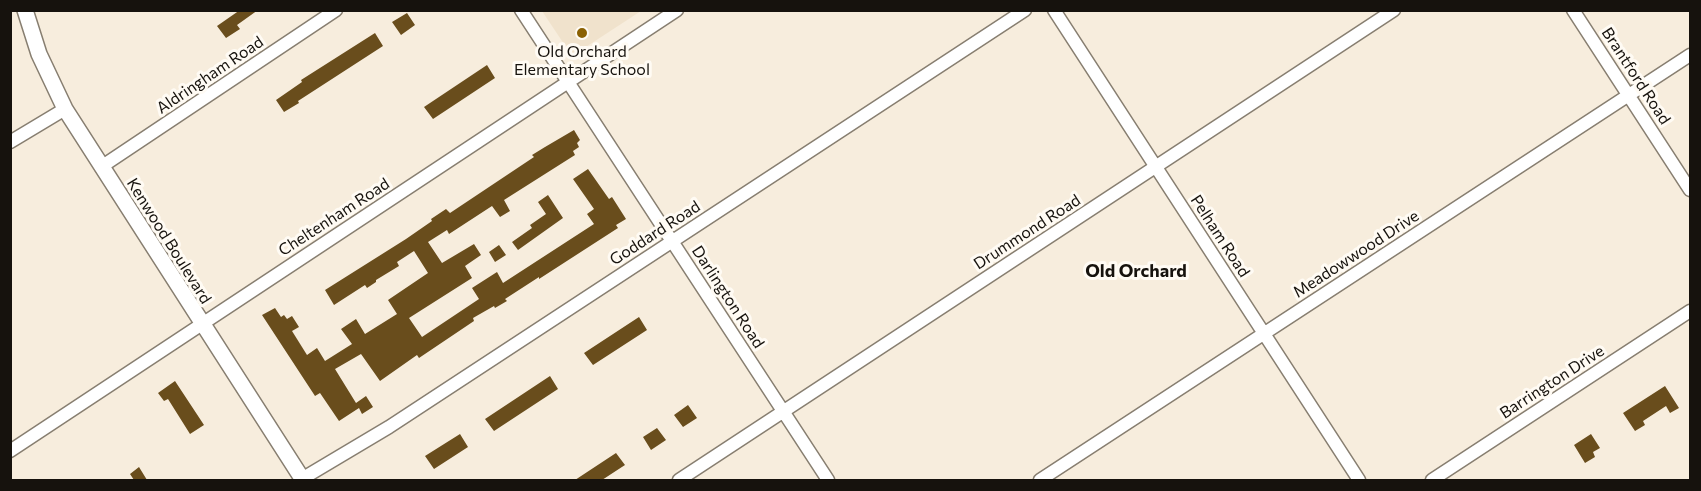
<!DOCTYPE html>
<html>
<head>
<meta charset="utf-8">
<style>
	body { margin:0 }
	#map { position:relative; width:1701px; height:491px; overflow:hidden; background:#f7eddd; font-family:Commissioner,sans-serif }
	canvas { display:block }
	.frame { position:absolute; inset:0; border:12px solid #16120d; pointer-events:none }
</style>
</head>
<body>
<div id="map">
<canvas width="1701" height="491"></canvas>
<div class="frame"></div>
</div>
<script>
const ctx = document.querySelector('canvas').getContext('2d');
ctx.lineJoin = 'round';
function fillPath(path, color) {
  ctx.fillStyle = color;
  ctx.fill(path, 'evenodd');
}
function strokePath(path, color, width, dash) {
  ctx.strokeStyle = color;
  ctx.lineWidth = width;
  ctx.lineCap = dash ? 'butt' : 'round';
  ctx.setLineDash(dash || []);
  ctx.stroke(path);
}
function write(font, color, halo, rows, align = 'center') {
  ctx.font = font + ' Commissioner,sans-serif';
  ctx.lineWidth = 6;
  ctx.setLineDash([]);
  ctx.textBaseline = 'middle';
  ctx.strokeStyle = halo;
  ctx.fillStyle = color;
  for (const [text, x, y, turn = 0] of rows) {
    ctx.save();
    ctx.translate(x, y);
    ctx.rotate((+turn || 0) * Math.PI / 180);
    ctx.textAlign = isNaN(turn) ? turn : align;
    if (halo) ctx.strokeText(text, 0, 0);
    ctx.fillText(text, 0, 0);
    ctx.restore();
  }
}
const built = new Path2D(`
	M542,11h99l-69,45z`);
const building = new Path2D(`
	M240,10h18l-21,15 3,4 -14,9 -9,-12z
	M407,13l8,12 -14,10 -9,-13z
	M375,33l8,13 -85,55 1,2 -15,9 -8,-12 26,-18 -1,-2z
	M487,65l8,13 -62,41 -9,-12z
	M574,130l6,10 -3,3 2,4 -6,4 2,4 -71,45 6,11 -10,6 -8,-11 -43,28 -2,-4 -19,12 14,21 32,-19 7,11 -16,11 7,12 -63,40 13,19 57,-38 -7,-11 25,-16 6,11 91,-59 -7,-10 7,-5 -21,-30 15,-10 21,30 3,-2 14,22 -10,6 2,3 -79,51v-2l-34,22 2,2 -12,7 -1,-2 -21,12 1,3 -55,37 -2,-3 -37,26 -19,-27 -26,15 21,34 10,-7 7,11 -11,7 -3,-6 -20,13 -19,-28 -5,3 -53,-81 13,-7 6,9 3,-2 3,4 5,-3 7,11 -7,4 15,24 10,-7 8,13 27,-17 -11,-15 15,-10 9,15 32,-20 -9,-14 40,-27 -14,-22 -17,11 2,4 -23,14v2l-9,6 -2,-3 -31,20 -9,-15 81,-51 26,-18 -1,-2 15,-10 4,4 84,-56 -2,-2 13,-8z
	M548,195l15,23 -45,32 -6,-8 20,-14 -2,-3 16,-11 -8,-12z
	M499,245l7,10 -11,7 -6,-10z
	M639,317l8,13 -54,35 -9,-12z
	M550,376l8,13 -64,42 -9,-12z
	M175,381l29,44 -14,9 -22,-35 -4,2 -6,-8z
	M1665,386l14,22 -9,5 -4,-7 -23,15 2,4 -10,6 -12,-18z
	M688,405l9,13 -14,9 -9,-12z
	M657,428l9,12 -15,10 -8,-13z
	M460,434l8,13 -34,22 -9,-13z
	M1591,434l9,14 -7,4 2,5 -10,6 -11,-18z
	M616,453l9,12 -23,15h-27z
	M139,467l8,13h-13l-4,-6z`);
const minor = new Path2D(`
	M521,10l307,470
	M1054,10l305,470
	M1573,10l117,180
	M10,142l55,-33
	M101,167l235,-157
	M10,451l667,-441
	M300,480l89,-53 636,-417
	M679,480l715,-470
	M1040,480l650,-425
	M1432,480l258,-169`);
const tertiary = new Path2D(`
	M25,10l14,44 26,55 238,371`);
const markers = [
	[582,33,6,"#8b6103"]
];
const poiNames = [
	["Old Orchard",582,52],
	["Elementary School",582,70]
];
const streetNames = [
	["Aldringham Road",210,75,-34],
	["Brantford Road",1636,76,57],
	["Cheltenham Road",334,217,-33],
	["Drummond Road",1027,232,-33],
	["Goddard Road",655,233,-33],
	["Pelham Road",1220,236,57],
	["Kenwood Boulevard",169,241,58],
	["Meadowwood Drive",1356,254,-33],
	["Darlington Road",728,297,57],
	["Barrington Drive",1552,382,-33]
];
const neighbourhoodNames = [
	["Old Orchard",1136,271]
];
fillPath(built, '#f0e2cc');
fillPath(building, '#694d1c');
strokePath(minor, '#877e70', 15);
strokePath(tertiary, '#877e70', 18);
strokePath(minor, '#fff', 12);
strokePath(tertiary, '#fff', 15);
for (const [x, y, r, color] of markers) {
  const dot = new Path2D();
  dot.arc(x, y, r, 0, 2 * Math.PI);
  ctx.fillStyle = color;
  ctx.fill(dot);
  strokePath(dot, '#fffbf4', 2);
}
write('16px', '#16120d', '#fffbf4', poiNames);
write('16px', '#16120d', '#fffbf4', streetNames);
write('bold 18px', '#16120d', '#fffbf4', neighbourhoodNames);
</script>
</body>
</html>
